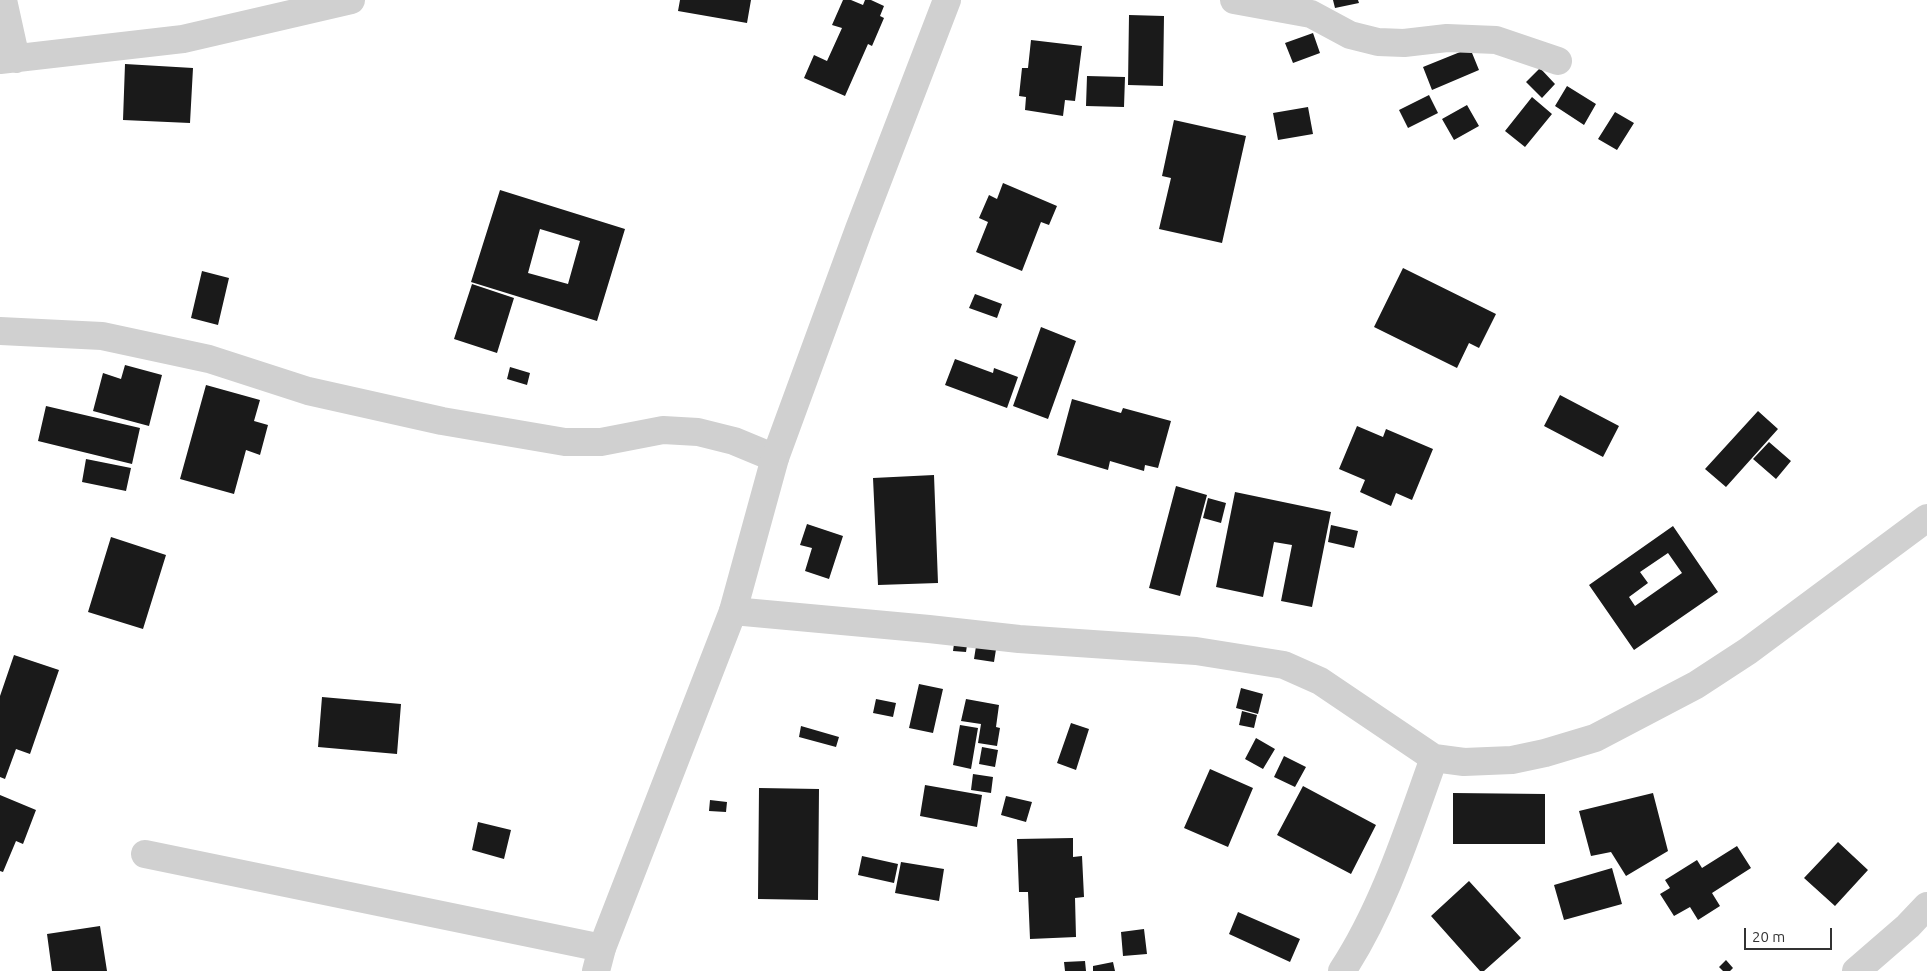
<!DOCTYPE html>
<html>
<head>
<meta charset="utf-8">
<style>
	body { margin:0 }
	#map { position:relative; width:1927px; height:971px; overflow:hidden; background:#fff; font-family:Ubuntu,sans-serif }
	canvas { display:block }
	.scale { position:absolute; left:1744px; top:928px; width:88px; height:22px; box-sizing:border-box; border:2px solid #333; border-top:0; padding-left:6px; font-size:15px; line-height:18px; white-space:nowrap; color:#333; -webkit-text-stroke:4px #fff; paint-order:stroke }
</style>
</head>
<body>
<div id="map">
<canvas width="1927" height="971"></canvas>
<div class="scale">20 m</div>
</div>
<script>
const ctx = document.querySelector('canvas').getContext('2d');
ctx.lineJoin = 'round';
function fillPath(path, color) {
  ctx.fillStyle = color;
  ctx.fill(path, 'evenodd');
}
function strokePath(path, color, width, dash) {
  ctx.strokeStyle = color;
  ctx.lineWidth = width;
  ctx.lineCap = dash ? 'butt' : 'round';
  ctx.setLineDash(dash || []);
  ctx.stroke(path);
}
const building = new Path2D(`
	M680,0h71l-4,23 -69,-12z
	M843,0h8l12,5 2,-5h6l13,6 -4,10 4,2 -12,28 -4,-2 -23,52 -41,-18 10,-23 13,6 15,-33 -10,-3z
	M1333,0h25l1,3 -24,5z
	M1129,15l35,1 -1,70 -35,-1z
	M1313,33l7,20 -27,10 -8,-20z
	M1031,40l51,6 -7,55 -10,-1 -2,16 -38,-6 1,-13 -7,-1 3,-28h6z
	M1470,48l9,22 -47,20 -9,-23z
	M125,64l68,4 -3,55 -67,-3z
	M1540,68l15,16 -13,14 -16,-16z
	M1087,76l38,1 -1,30 -38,-1z
	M1567,86l29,18 -12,21 -29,-19z
	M1429,95l9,18 -30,15 -9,-18z
	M1532,97l20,17 -27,33 -20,-16z
	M1467,105l12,21 -25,14 -12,-21z
	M1308,107l5,27 -35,6 -5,-27z
	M1615,112l19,11 -17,27 -19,-11z
	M1174,120l72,16 -24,107 -63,-14 12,-51 -9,-2z
	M1003,183l54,23 -8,19 -8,-3 -19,49 -46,-19 12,-30 -9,-4 10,-23 8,4z
	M500,190l125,39 -28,92 -126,-39zM540,229l40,12 -12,43 -40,-11z
	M1403,268l93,46 -17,34 -10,-5 -12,25 -83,-41z
	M202,271l27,7 -11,47 -27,-7z
	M472,284l42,14 -17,55 -43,-14z
	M975,294l27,10 -5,14 -28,-10z
	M1041,327l35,14 -28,78 -35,-13z
	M955,359l38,14 1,-5 24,9 -11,31 -62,-23z
	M125,365l37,10 -13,51 -56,-15 10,-38 18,6z
	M510,367l20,6 -3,12 -20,-6z
	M206,385l54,15 -6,21 14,4 -8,30 -14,-5 -12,44 -54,-15z
	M1560,395l59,31 -16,31 -59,-31z
	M1072,399l49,14 2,-5 48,13 -13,47 -13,-3 -1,6 -34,-10 -2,9 -51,-15z
	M46,406l94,22 -8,36 -94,-23z
	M1758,411l20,18 -52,58 -21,-18z
	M1357,426l26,11 3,-8 47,20 -21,51 -16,-7 -5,13 -31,-14 5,-12 -26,-11z
	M1769,442l22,19 -15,18 -23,-20z
	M86,459l45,9 -5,23 -44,-9z
	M934,475l4,108 -60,2 -5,-107z
	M1176,486l31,9 -27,101 -31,-8z
	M1235,492l96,20 -19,95 -31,-6 11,-56 -18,-3 -11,55 -47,-10z
	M1208,498l18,5 -5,20 -18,-5z
	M807,524l36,12 -14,43 -24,-8 7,-23 -12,-3z
	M1331,525l27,6 -4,17 -26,-6z
	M1673,526l45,66 -84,58 -45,-65zM1668,553l14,20 -47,33 -6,-9 19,-14 -8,-11z
	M111,537l55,18 -23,74 -55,-17z
	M955,637l13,2 -2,13 -13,-1z
	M977,640l20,3 -3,19 -20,-3z
	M14,655l45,15 -29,84 -14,-5 -11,30 -5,-2v-81z
	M919,684l24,5 -10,44 -24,-5z
	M1241,688l22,6 -5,20 -22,-6z
	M322,697l79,7 -4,50 -79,-7z
	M876,699l20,4 -3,14 -20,-4z
	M966,699l33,6 -3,22 4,1 -3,18 -19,-3 3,-19 -20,-3z
	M1242,711l15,4 -3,13 -15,-3z
	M1071,723l18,6 -13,41 -19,-7z
	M960,725l18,3 -7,41 -18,-4z
	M801,726l38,11 -3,10 -37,-10z
	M1256,738l19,11 -12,20 -18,-10z
	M982,747l16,3 -3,17 -16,-3z
	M1284,756l22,11 -11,20 -21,-10z
	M1210,769l43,19 -25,59 -44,-19z
	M973,774l20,3 -2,16 -20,-3z
	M925,785l57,10 -5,32 -57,-11z
	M1303,786l73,39 -25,49 -74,-39z
	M759,788l60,1 -1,111 -60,-1z
	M1453,793l92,1v50h-92z
	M1653,793l15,58 -42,25 -15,-24 -20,4 -12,-45z
	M0,795l36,15 -13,34 -7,-3 -13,31 -3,-1z
	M1006,796l26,6 -6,20 -25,-7z
	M710,800l17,2 -1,10 -17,-1z
	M478,822l33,8 -7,29 -32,-9z
	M1073,838v19l9,-1 2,41 -9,1 1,39 -46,2 -2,-47h-9l-2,-53z
	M1838,842l30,28 -33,36 -31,-28z
	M1737,846l14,22 -39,25 8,13 -22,14 -8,-13 -16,9 -14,-22 10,-6 -5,-8 32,-20 5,8z
	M862,856l36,8 -4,19 -36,-8z
	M901,862l43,7 -5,32 -44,-8z
	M1612,868l10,36 -58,16 -10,-35z
	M1469,881l52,57 -37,33h-4l-49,-55z
	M1238,912l62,27 -10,23 -61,-28z
	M100,926l7,45h-55l-5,-37z
	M1144,929l3,25 -24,2 -2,-24z
	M1726,960l7,8 -3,3h-7l-4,-4z
	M1085,961l1,10h-21l-1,-9z
	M1113,962l2,9h-22v-5z`);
const minor = new Path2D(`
	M3,0l13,59
	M1234,0l77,14 39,21 28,7 26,1 43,-5 49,2 62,21
	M0,60l183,-21 168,-39
	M0,331l102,5 107,23 99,32 134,30 123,21h36l62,-12 35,2 36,9 41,17
	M733,611l196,18 90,10 177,12 88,14 36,16 114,77 30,4 48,-2 33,-7 50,-15 101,-53 52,-34 179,-133
	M145,854l457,94
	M1342,971c42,-64 66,-141 92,-213
	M1856,971l52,-45 19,-20`);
const tertiary = new Path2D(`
	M596,971l6,-23 131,-337 42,-153 84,-229 88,-229`);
fillPath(building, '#1a1a1a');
strokePath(minor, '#d0d0d0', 28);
strokePath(tertiary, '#d0d0d0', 28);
</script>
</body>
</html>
